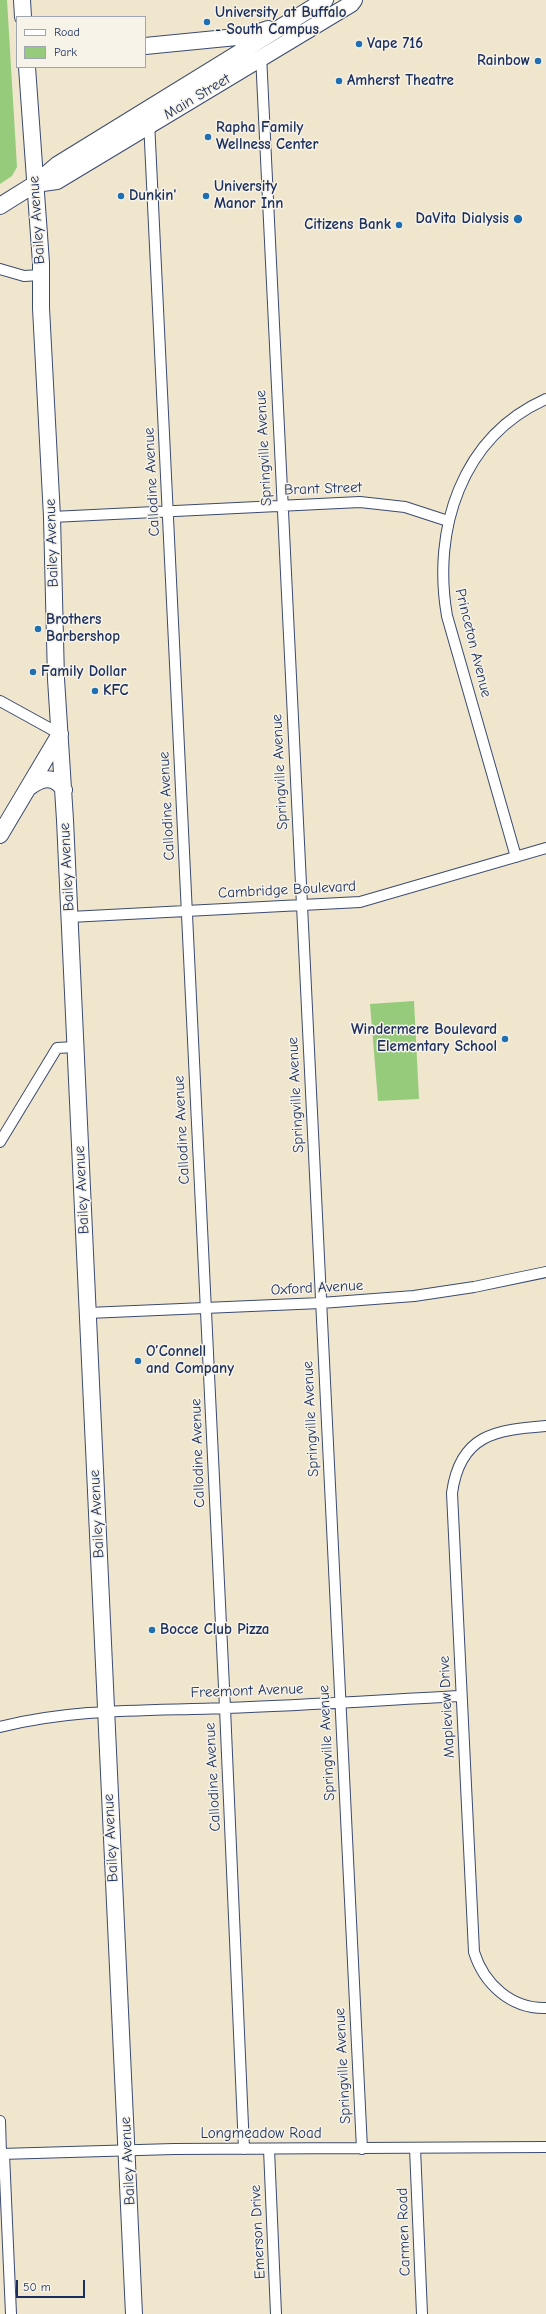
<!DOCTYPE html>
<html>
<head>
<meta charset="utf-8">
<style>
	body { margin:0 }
	#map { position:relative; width:546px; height:2314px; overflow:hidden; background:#f0e6cd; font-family:"Comic Neue",sans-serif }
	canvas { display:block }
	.legend { position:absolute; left:16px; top:16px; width:130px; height:52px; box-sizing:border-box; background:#f7f3e8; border:1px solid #9fa5b1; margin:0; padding:5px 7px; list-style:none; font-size:12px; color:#1b2f5e }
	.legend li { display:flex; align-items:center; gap:8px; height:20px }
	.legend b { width:20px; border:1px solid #9fa5b1 }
	.scale { position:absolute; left:16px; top:2280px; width:69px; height:18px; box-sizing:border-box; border:2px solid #1b2f5e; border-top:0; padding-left:5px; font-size:12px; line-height:14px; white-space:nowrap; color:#1b2f5e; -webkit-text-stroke:3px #f7f3e8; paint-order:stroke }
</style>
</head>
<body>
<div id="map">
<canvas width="546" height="2314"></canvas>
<ul class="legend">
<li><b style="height:5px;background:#fff"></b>Road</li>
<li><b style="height:11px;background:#96cb7c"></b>Park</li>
</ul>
<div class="scale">50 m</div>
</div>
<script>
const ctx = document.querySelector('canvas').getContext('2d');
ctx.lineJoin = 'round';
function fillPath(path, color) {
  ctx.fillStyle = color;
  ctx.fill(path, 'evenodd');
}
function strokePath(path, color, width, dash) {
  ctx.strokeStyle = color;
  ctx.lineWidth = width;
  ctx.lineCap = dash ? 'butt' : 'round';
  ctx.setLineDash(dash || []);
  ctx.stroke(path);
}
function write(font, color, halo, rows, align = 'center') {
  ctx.font = font + ' "Comic Neue",sans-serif';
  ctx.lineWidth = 3;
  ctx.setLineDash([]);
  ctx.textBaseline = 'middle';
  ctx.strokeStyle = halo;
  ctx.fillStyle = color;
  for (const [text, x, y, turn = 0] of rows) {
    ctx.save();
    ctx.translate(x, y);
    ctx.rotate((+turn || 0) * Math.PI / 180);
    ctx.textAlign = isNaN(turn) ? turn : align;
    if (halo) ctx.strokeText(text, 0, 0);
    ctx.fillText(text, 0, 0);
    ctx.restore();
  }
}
const green = new Path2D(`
	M0,0h7l10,167 -5,9 -12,8z
	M414,1001l5,98 -41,2 -8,-97z`);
const street = new Path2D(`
	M261,55l101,2094
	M149,121l76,1587 19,441
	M0,269l24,7 17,-1
	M52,517l308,-15 45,5 43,14
	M0,701l60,33
	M516,857l-69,-241c-15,-86 14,-179 99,-217
	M70,917l290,-15 186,-54
	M0,1142l57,-94 18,-1
	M88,1313l233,-10 93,-7 60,-9 72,-15
	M546,1426c-50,4 -86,8 -94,67l22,459c10,32 37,57 72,56
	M0,1727c74,-19 150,-16 226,-19 78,-3 157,-8 235,-12
	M0,2121l1,33
	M415,2148l7,166
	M269,2149l7,165
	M0,2154l174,-5 372,-2
	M4,2154l7,160`);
const primary = new Path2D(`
	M22,0l1,17
	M145,46l102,-10 21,-7
	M27,67l14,196v45l11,209 4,162 9,141 69,1494
	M35,184l22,-3 294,-177 3,-4
	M0,206l35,-22 22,-19 268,-165
	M28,788c13,-10 26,-14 36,2
	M0,835l60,-101`);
const markers = [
	[207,22,4,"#1f6fb2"],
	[359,44,4,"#1f6fb2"],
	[538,61,4,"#1f6fb2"],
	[339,81,4,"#1f6fb2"],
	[208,137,4,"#1f6fb2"],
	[121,196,4,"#1f6fb2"],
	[206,196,4,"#1f6fb2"],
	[518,219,5,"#1f6fb2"],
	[399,225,4,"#1f6fb2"],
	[38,629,4,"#1f6fb2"],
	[33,672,4,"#1f6fb2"],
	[95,691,4,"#1f6fb2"],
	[505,1039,4,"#1f6fb2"],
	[138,1361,4,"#1f6fb2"],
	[152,1630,4,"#1f6fb2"]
];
const poiNames = [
	["University at Buffalo",215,13],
	["- South Campus",215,30],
	["Vape 716",367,44],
	["Rainbow",530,61,"right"],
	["Amherst Theatre",347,81],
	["Rapha Family",216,128],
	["Wellness Center",216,145],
	["University",214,187],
	["Manor Inn",214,204],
	["Dunkin'",129,196],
	["DaVita Dialysis",509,219,"right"],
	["Citizens Bank",391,225,"right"],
	["Brothers",46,620],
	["Barbershop",46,637],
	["Family Dollar",41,672],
	["KFC",103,691],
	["Windermere Boulevard",497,1030,"right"],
	["Elementary School",497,1047,"right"],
	["O’Connell",146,1352],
	["and Company",146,1369],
	["Bocce Club Pizza",160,1630]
];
const streetNames = [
	["Main Street",197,97,-31],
	["Bailey Avenue",37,220,-94],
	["Springville Avenue",264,448,-93],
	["Callodine Avenue",152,482,-93],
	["Brant Street",323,489,-2],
	["Bailey Avenue",52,543,-92],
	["Princeton Avenue",473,643,76],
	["Springville Avenue",280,772,-93],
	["Callodine Avenue",167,806,-93],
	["Bailey Avenue",67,867,-93],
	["Cambridge Boulevard",287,890,-3],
	["Springville Avenue",296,1095,-93],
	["Callodine Avenue",182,1130,-93],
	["Bailey Avenue",82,1190,-93],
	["Oxford Avenue",317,1288,-3],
	["Springville Avenue",311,1419,-93],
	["Callodine Avenue",198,1453,-92],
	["Bailey Avenue",97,1514,-93],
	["Freemont Avenue",247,1691,-2],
	["Mapleview Drive",447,1707,-93],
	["Springville Avenue",327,1743,-93],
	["Callodine Avenue",213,1777,-93],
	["Bailey Avenue",111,1838,-93],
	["Springville Avenue",343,2066,-93],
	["Longmeadow Road",261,2134],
	["Bailey Avenue",128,2161,-93],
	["Emerson Drive",258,2232,-93],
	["Carmen Road",404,2232,-92]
];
fillPath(green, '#96cb7c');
strokePath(street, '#3b4a6f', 12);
strokePath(primary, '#3b4a6f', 18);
strokePath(street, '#fff', 10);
strokePath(primary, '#fff', 16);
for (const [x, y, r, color] of markers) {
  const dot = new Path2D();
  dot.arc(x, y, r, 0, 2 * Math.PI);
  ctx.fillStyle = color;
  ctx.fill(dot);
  strokePath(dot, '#f7f3e8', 1.5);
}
write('bold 15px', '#1b2f5e', '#f7f3e8', poiNames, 'left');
write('15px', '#1b2f5e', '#f7f3e8', streetNames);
</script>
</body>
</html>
